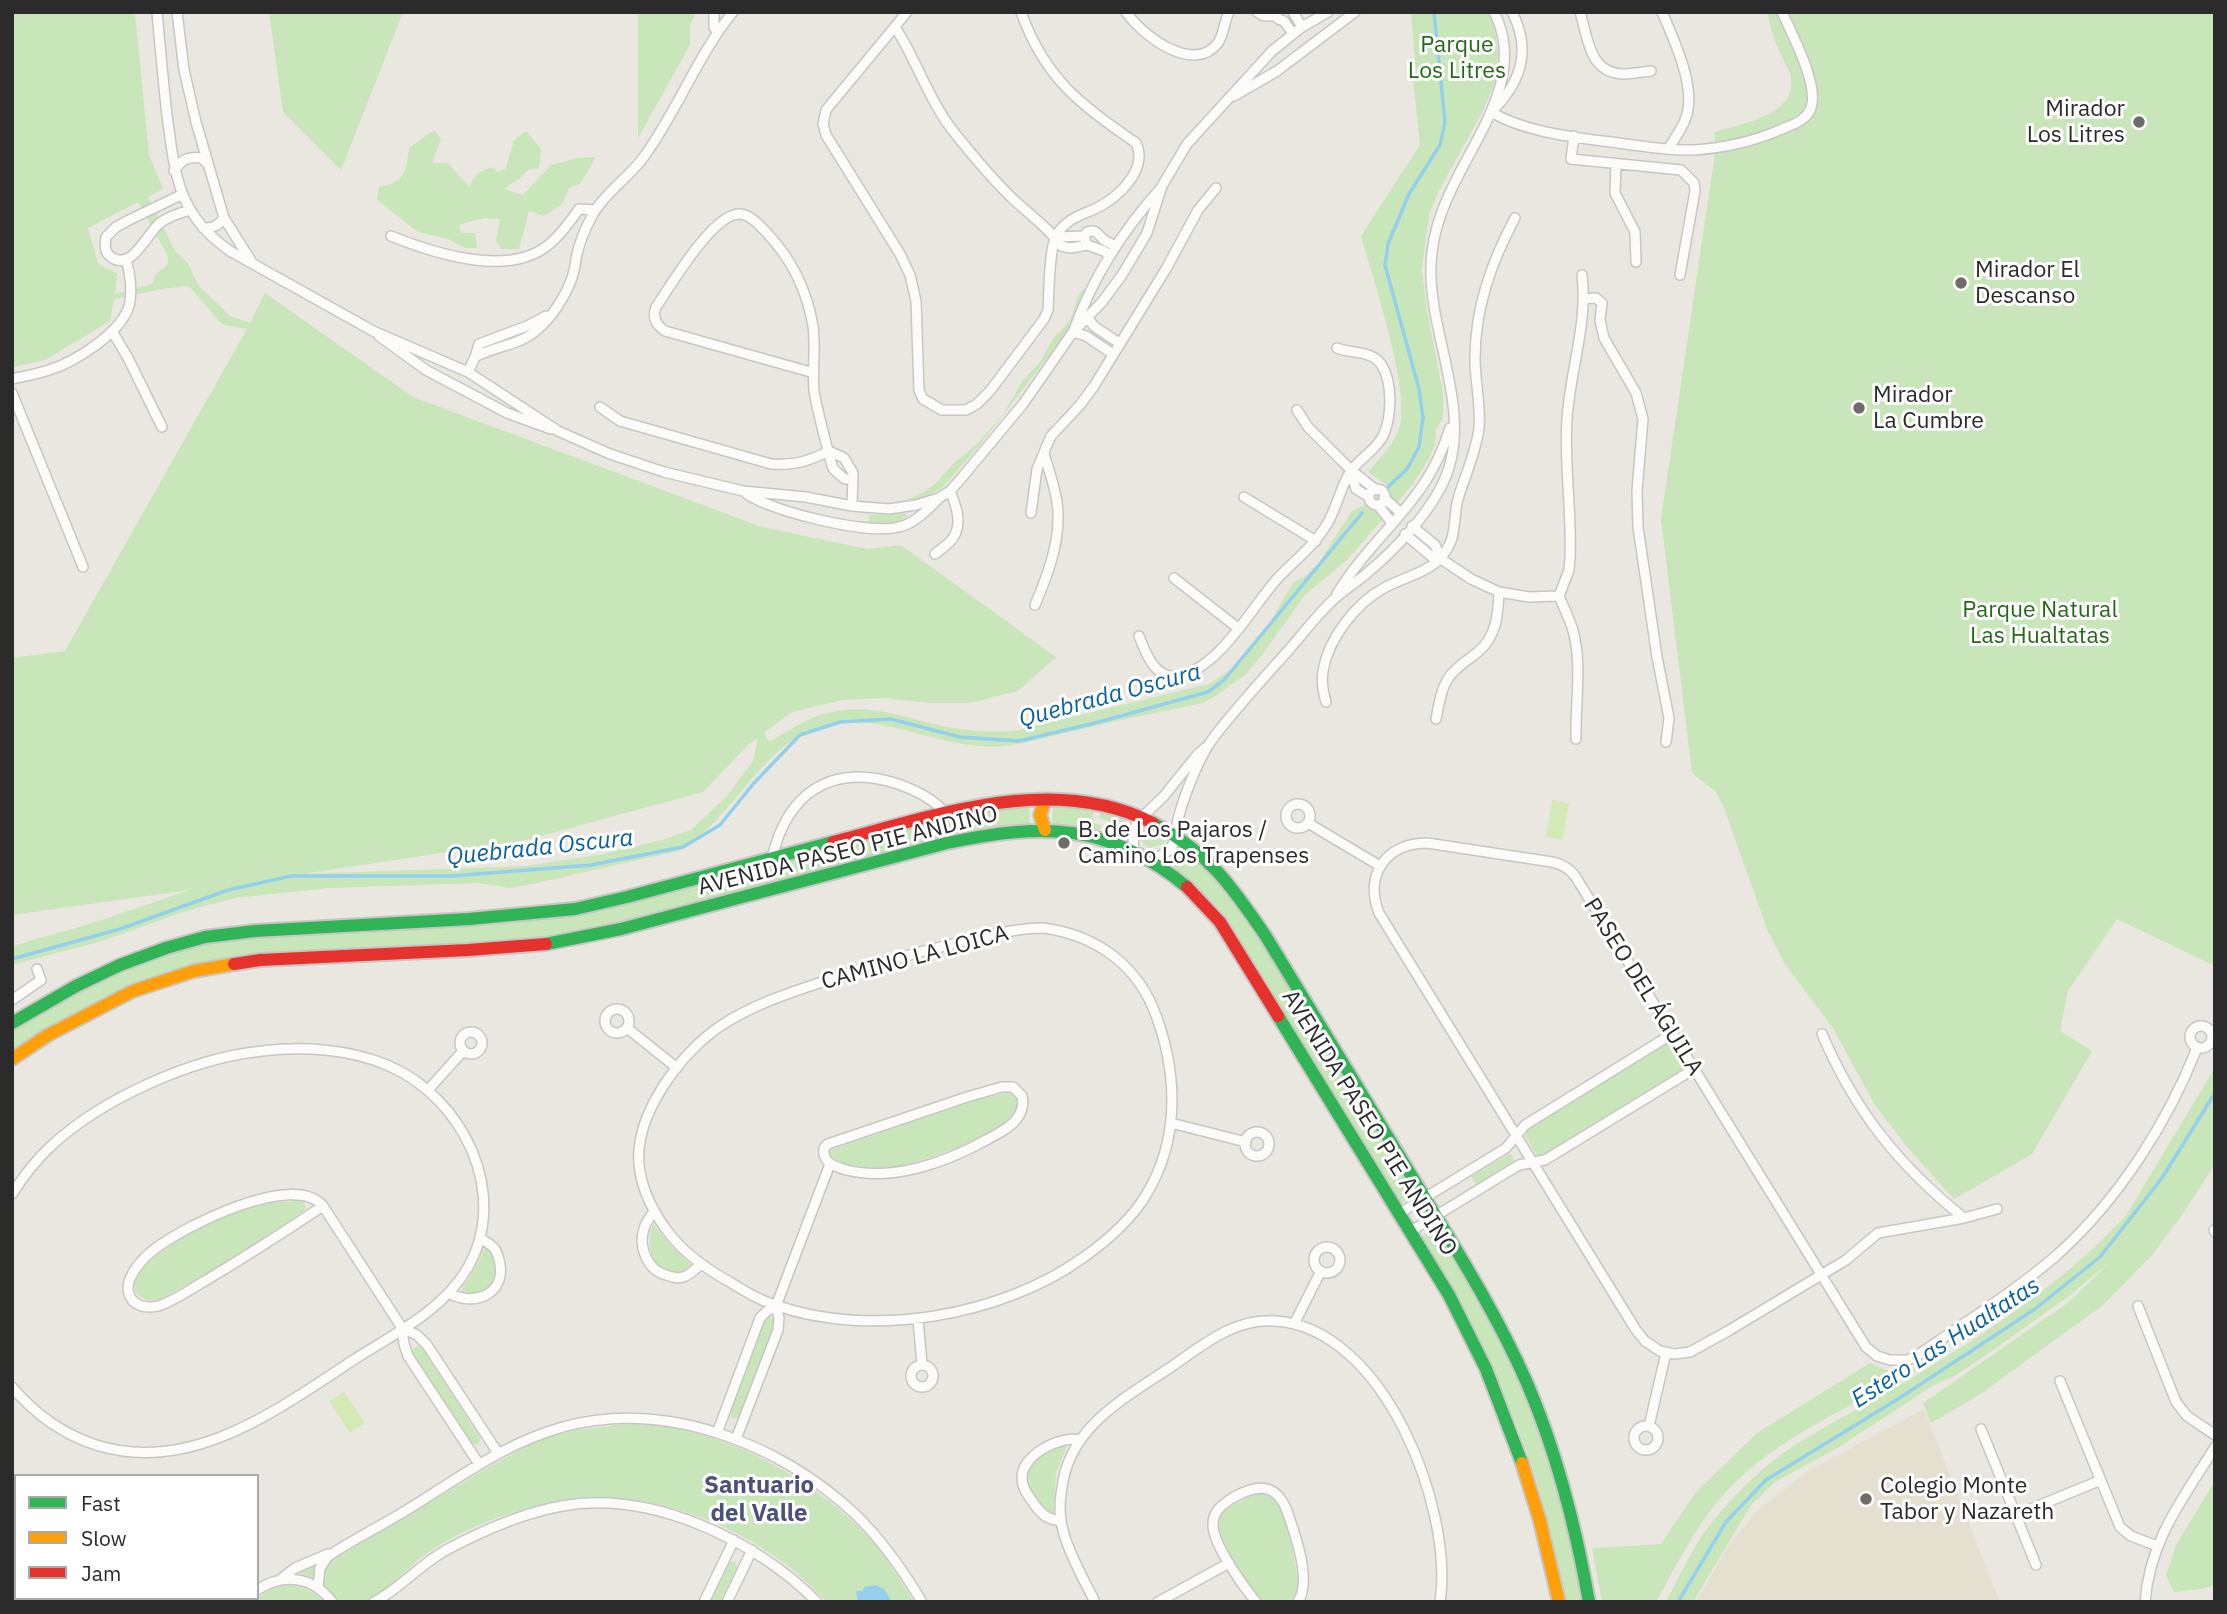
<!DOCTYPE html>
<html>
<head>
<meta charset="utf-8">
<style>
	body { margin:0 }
	#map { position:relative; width:2227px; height:1614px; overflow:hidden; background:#eae7e0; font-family:"IBM Plex Sans",sans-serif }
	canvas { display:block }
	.frame { position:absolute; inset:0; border:14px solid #2b2b2b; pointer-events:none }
	.legend { position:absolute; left:14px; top:1474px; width:245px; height:126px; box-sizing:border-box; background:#fff; border:2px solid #aaa; margin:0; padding:9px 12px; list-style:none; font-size:21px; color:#2b2b2b }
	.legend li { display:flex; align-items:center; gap:14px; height:35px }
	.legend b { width:35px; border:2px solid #aaa }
</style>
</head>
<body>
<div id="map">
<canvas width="2227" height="1614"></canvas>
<div class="frame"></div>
<ul class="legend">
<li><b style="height:9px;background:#30b455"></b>Fast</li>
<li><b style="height:9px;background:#ff9f0a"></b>Slow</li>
<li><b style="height:9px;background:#e5322d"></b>Jam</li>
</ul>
</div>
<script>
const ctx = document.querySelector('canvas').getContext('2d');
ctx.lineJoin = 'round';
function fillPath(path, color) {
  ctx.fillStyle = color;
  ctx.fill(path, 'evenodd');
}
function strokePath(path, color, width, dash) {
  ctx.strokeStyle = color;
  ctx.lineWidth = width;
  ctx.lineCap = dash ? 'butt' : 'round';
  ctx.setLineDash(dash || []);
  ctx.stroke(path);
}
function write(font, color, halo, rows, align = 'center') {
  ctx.font = font + ' "IBM Plex Sans",sans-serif';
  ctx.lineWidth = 6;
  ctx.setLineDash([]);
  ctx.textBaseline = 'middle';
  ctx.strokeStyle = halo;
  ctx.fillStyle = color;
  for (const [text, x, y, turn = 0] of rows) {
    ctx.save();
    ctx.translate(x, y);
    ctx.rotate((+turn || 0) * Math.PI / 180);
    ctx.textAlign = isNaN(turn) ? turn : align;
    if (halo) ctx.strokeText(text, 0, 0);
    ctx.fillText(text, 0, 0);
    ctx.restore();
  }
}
const education = new Path2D(`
	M1924,1409l76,193h-304l32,-56 30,-36 50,-39z`);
const green = new Path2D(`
	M12,12h123l14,143 14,34 -15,8 27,54 13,12 10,22 32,31 20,7 15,-30 148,104 349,130 105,22 34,-4 155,112 -38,34 -48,12h-38l-48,-5 -42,2 -50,12 -27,20 1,6 5,3c19,-11 35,-23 57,-28 37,-10 71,2 106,11 26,6 53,9 80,7l195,-47 24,-16 34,-40 21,-37 5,-8 11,-6 14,-13 33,-52 18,-10 19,-16 -20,-14c11,-13 25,-27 31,-43 13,-36 -27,-153 -38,-193l59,-91 -7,-66 3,-7 -5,-60h78l6,17 3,26 -3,27 -12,29 -45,81 -9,23 -7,55 5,41 16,82v25l-7,11 -1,15 -6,15 -16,25 -65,75 -43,36 -43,60 -16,19 -27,20 -16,9c-42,9 -84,17 -125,27 -24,5 -49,13 -73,16 -66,7 -129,-42 -194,-16 -52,21 -84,96 -133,121l-141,32 -28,5 -30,-5 -150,5 -94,10 -52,14 -81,29 -90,24v-19l81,-23 97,-33 -178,25v-257l53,-7 182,-322 -22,-4 -5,-3 -31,-36c-25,1 -50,8 -75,13l-4,22 -65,39 -33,7zM138,202l29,52c4,16 -4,11 -11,21 -2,3 -2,6 -4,9l-37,10 2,-20 -19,-10 -10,-36zM758,738l-5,23 -27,36 -35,33 -29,10 -59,14 -77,12 -223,8 223,-34 177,-48 46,-48z
	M269,12h134l-62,158 -58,-58z
	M638,12h58l-6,13v20l-52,93z
	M1767,12h448v954l-98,-47 -49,72 -8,40 32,20 -60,103 -78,45 -47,-52 -32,-42 -42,-77 -48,-64 -18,-35 -43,-121 -8,-16 -24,-19 -31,-254 53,-359 1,-28c25,-8 82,-17 76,-54 -2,-10 -9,-20 -13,-30 -5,-11 -8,-23 -11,-36z
	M434,130l7,9 -9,24h16l21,24c6,-12 11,-17 24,-20l5,6 8,-5 8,-28 12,-9 15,18 -2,19 -11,2 -8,8 -16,11 19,6 28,-30 26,-7 19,-1 -16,27 -10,3 -8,17 -18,12 -15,-5 -10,38h-17l-6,-8 4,-22 -16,-1 -25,7 2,8h14l2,15h-12l-17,-9 -30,-7 -41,-32 2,-13c26,-4 27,-15 30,-39z
	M1089,285l-16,36 -15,23 -79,102 -37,42 -19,11 -19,5 -34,2v-4l14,1 21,-2 19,-9 11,-8 19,-21 24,-20 26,-30 19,-33 17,-18 14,-25 11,-10 7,-11 6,-21z
	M904,513l3,3 -9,6 -29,2v-9z
	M1053,806l41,3 -2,14 9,2 -1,7 -26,-6 -22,-2z
	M1029,807l1,18 -57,7 -390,99 -63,9 -276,16c-60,10 -104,26 -158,53 -26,12 -52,25 -74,44v-23l17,-12 102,-52 41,-15 33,-7 55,-9 243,-11 88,-13 358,-93 26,-6z
	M1101,811l26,7 -3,6v15l-18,-5 3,-13 -10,-3z
	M1144,827l18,10 4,4 -2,3 -14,4 -6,-3 -3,-6v-10z
	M1182,847l25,21 30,36 174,281 2,7 -3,9 -8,1 -5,-4 -181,-292 -29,-29 -21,-15 7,-4z
	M1666,1043l7,3 11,18 -3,7 -136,85 -8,-1 -11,-18v-8z
	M2215,1068v96l-33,51 -30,40 -49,50 -124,90 -48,28 -8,-20 146,-101 42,-41 -42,35 -83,59 -33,22 -19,8 -95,62 -64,35 -24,23 -58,97h-27c15,-28 31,-64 52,-87 21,-25 47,-50 74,-68 35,-22 71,-41 106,-61 81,-48 166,-102 229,-172z
	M1007,1093l6,1 4,4c0,5 0,11 -3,15 -12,22 -98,52 -123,54 -20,2 -45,2 -62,-12v-4l19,-7 129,-44z
	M1509,1154l3,1 2,6 -38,24 -5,-8z
	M298,1201l6,1 2,5 -2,4 -72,48 -71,40c-11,2 -19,2 -26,-8 0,0 0,-10 0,-11 11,-28 81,-61 109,-71 17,-6 36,-7 54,-8z
	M653,1224l17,21 21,19c-7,14 -21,8 -33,4 -9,-14 -11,-28 -5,-44z
	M1429,1228l6,1 6,7c74,119 116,227 142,366h-19c-10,-47 -18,-96 -34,-141 -27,-78 -64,-151 -107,-222v-3z
	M483,1249h5c5,5 6,8 7,15 3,22 -12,31 -32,31l-2,-4 18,-29z
	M769,1316l6,5 -34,94 -5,4 -5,-2v-6l34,-92z
	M417,1346l5,2 58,90v4l-3,3 -5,-2 -59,-90 1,-4z
	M1870,1363l21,9 25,-3c-65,39 -140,67 -192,125 -28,31 -48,71 -68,108h-54l-10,-54 69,-4 35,-52 61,-59z
	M632,1423c18,2 36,3 53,7 64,14 133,56 179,102 20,21 35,46 50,70h-87c-57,-63 -146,-104 -231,-105 -49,-1 -131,28 -170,57 -19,14 -34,30 -50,48h-37c-10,-16 -22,-24 -40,-29l1,-3 42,-15 145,-87 49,-27 41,-11z
	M1063,1443l4,3 -11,27 -2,41 -4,1c-7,-4 -10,-10 -15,-17 -23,-30 5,-40 28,-55z
	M2215,1481v104l-13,4 -28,3 -8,-17 10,-30z
	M1255,1493c8,1 14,1 20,7 13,16 23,71 23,92l-8,10h-26c-16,-17 -40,-51 -45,-73 -1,-6 1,-11 2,-17z
	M735,1561l2,6 -17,35h-10l20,-40z
	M289,1585c15,2 25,6 36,17h-71c11,-11 20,-15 35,-17z`);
const pitch = new Path2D(`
	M1552,800l17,3 -6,37 -17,-3z
	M344,1391l21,32 -15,10 -21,-32z`);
const water = new Path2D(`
	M876,1585l8,4 8,13h-34l-2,-11h7l1,-4z`);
const stream = new Path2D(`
	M1388,487l19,-18 12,-22 4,-29 -4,-29 -34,-124 3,-21 21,-50 31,-49 5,-23 -11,-110
	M12,959l108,-30 108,-39 63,-14h161l139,-11 92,-18 37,-22 34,-42 46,-48 40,-13 51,-3 69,18 59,4 76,-18 113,-31 16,-12 138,-167
	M12,1574l4,3
	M43,1598l4,4
	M1678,1602l48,-80 40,-42 132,-81 137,-90 65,-52 62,-79 53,-85`);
const street = new Path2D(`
	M157,12c3,34 6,68 10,103 8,59 10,99 63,136l143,80 95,41 90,59 52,23 54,18 79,19 63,6 46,9 37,3 27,-4 23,-7 11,-7 9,-10 64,-77 50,-72 29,-30 20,-27 25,-42 15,-47 25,-42 85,-93 30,-24 26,-15
	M177,12l7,58 12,52 28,96 27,43
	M714,12v15l3,5
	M907,12l-81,98 -3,14 3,11 74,119 10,21 6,26 3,89 4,9 19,11h24l11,-6 13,-13 54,-72 4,-9c1,-17 1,-64 9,-76 14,-21 32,-19 50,-32 18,-12 40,-36 29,-59 -56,-39 -91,-64 -115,-131
	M1126,12c16,23 67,63 92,31 6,-9 6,-21 11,-31
	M1257,12l7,4h12
	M1275,12l3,7 6,2 9,13
	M1293,12l9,15
	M1580,12c8,26 9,61 43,62 9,0 19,-2 28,-3
	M1662,12c12,28 36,78 23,108 -4,10 -11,20 -17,29
	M895,27c21,32 32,69 55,100 18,23 43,53 64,73 16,15 35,28 47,46l10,2 16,-3
	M1234,96l43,-25 78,-59
	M1495,108c27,-28 36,-59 17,-96
	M1491,112c37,22 92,26 134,32 23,3 46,7 69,6 30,-2 61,-9 88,-21 10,-4 25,-9 29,-21 8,-23 -19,-74 -29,-96
	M1574,136l-3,23 110,11 13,13 1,8 -15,84
	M1616,164l-1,29 20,39 1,30
	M174,171c7,-11 14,-15 27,-13l7,6
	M183,194l-54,26 -13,7 -10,10c-1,8 -2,15 5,20 21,15 36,-24 49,-34 9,-7 20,-10 30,-13
	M203,228c10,0 15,-2 21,-10
	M391,236c42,17 116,41 156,10 13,-10 23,-24 32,-37l16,1
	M1055,237l29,-1
	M1110,256l-6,-5 -17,-6 -3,-9 3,-4c10,-3 9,1 16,7 3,3 9,5 13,7
	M1583,299l13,-1 6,5 -2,17 4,18 32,55 7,26 -6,72 1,36 19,130 12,61 -3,24
	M1088,319l7,8 24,16
	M1074,330c19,-53 49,-100 87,-142
	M112,331l16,27 34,69
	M1073,332l13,4 27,18
	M379,336l47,34 81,43 44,16
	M475,357c20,-11 46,-12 63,-28 14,-12 27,-32 33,-49 4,-8 4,-18 6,-26 3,-14 9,-27 16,-40 12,-21 35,-36 50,-56 34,-46 54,-102 90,-146
	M468,372l7,-15 4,-13 48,-18 19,-10
	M814,373l-149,-42c-9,-6 -13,-14 -9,-24 15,-22 58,-95 84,-93 11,1 19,11 26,18 25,26 41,59 47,94 3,22 -1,43 1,64 0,7 17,74 19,78 3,4 8,8 12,11h7
	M12,379c13,-3 25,-5 37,-9 26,-8 76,-39 81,-68 2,-14 0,-29 -4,-43
	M12,393l71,174
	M600,407l20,14 151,43c24,1 36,-2 58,-13
	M1297,410l11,17 43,43 25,20
	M829,451l15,7 9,15 -1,33
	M1351,472l5,17 13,8
	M1369 497a8 8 0 1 1 16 0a8 8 0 1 1-16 0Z
	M747,494c26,18 121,41 152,33 15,-3 29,-17 39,-28
	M1244,497l72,44
	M1384,498l17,15
	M1378,505l14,18
	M1031,513l6,-44 14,-33 29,-31 14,-19 72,-117 32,-59 18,-22
	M1412,526l23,19 6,14
	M1405,534l27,23 9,2 30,20 28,13 30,5 30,-1
	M935,554c6,-5 14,-10 18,-16 10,-14 3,-33 -3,-47
	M1174,578l65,51
	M1337,594c25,-42 62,-72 88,-112 11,-17 19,-35 25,-54
	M1035,605c11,-26 23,-57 23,-86 1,-21 -8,-45 -14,-65
	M1139,636c6,16 16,43 37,40 41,-4 76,-69 101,-97 17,-18 37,-33 50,-55 10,-16 13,-37 24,-53 9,-13 24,-20 32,-35 9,-19 10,-54 -2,-72 -10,-14 -30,-10 -44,-16
	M1326,702c-3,-10 -5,-20 -3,-31 5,-32 33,-68 61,-83 27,-15 54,-15 67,-47 5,-14 3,-28 7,-42 7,-24 18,-46 21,-71 2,-23 -4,-46 -4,-69 0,-51 16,-96 40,-141
	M1436,719c3,-15 5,-30 13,-42 8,-11 19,-17 29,-25 19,-16 20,-38 21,-60
	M1576,739c-1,-37 7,-76 -4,-112 -4,-11 -9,-21 -13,-31l10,-26 1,-12c2,-46 -6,-92 -3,-139 3,-48 21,-96 15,-144
	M1286 816a12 12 0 1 1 24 0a12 12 0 1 1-24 0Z
	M1308,823l72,43
	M1134,851l-1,-15 4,-14 27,-26 33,-41 8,-7
	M772,858c15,-64 58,-95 123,-75 18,6 38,15 50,30
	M1152,860c6,-3 14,-6 18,-11 7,-8 6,-21 8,-30 6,-23 20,-59 33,-78 24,-32 50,-60 76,-89 15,-17 29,-36 46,-52 10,-9 22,-17 33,-26 29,-24 66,-63 80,-98 25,-63 -13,-135 -15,-199 -1,-25 4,-49 14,-73 23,-59 84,-125 49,-192
	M1043,928c54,7 96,38 114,90 21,59 22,123 -11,177 -15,25 -38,45 -62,62 -81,59 -213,82 -309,48 -16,-5 -31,-14 -45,-23 -22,-12 -42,-26 -58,-45 -17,-21 -30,-45 -33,-72 -5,-51 43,-114 83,-140 29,-19 61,-30 94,-41 46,-16 93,-30 141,-41 28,-6 57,-15 86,-15z
	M12,1000l29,-20 -4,-11
	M605 1021a12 12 0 1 1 24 0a12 12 0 1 1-24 0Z
	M2190 1037a11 11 0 1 1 22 0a11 11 0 1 1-22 0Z
	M627,1028l50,40
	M460 1043a11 11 0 1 1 22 0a11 11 0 1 1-22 0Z
	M1822,1034c33,77 77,132 142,184
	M1002,1087h11l9,9c2,9 0,17 -7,25 -7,8 -18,13 -27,18 -41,23 -97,44 -145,30 -12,-4 -21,-8 -19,-21l4,-4 139,-47z
	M428,1090l35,-39
	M1171,1123l75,19
	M1245 1144a12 12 0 1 1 24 0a12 12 0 1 1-24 0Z
	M12,1194c11,-17 23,-33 38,-47 51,-48 142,-89 212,-96 40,-5 87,-2 125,14 76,32 124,129 80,204 -25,42 -73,65 -112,90 -77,50 -163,116 -259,86 -34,-11 -61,-31 -84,-58
	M323,1206c-39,26 -78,51 -118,75 -15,8 -30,20 -47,25 -9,2 -18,1 -25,-5 -5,-6 -6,-13 -4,-20 5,-13 16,-25 27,-33 29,-22 138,-77 167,-42l79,122 2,16 4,12 71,108
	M1997,1209l-33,9 -86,15 -32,27 -118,71 -38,21 -16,2 -14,-3 -15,-10 -9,-11 -257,-417c-15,-38 7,-70 48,-70l125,19c10,2 17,6 23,14l291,471 11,9 13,4h18l10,-5c46,-32 96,-63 139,-100 61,-55 110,-131 140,-207
	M654,1211c-3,5 -7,10 -9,15 -8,19 2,44 21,49 6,2 11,4 17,2 7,-2 12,-8 18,-13
	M1400,1213l106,-65 19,-23 147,-91
	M2214,1230l1,2
	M1411,1231l108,-66 26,-5 149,-91
	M1314 1260a13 13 0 1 1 26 0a13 13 0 1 1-26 0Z
	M449,1293c24,14 56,2 51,-29 -1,-5 -2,-11 -6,-16 -4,-4 -9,-7 -14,-10
	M2138,1306l38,96 11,14 28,19
	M918,1319l4,46
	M1294,1324l27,-53
	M402,1328l15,7 10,10 71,108
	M911 1376a11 11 0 1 1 22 0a11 11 0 1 1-22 0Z
	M2060,1381l60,146 11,9 26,10
	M1649,1426l17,-73
	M1634 1438a12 12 0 1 1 24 0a12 12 0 1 1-24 0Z
	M1981,1429l55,136
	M717,1433l43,-115 7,-7 9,-5
	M736,1439l42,-109 1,-12 -3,-12 54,-142
	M2016,1515l85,-35
	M1061,1521c-14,-2 -19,-6 -27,-17 -5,-8 -12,-15 -12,-25 -2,-23 38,-44 58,-39
	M281,1579l14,-11 33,-14
	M318,1587l2,-19 7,-11c25,-17 52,-30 78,-46 51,-31 99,-68 158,-84 101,-28 217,16 292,87 27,26 48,56 67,88
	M257,1590c26,-17 56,-14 75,12
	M247,1602l3,-4
	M374,1602c26,-13 46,-38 74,-53 36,-19 74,-36 114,-43 89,-16 194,34 255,96
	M704,1602l30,-62
	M727,1602l25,-52
	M1095,1602c-11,-22 -24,-44 -31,-68 -5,-15 -5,-31 -2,-47 8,-61 63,-89 109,-120 32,-22 63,-49 104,-46 109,6 179,188 165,281
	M1158,1602l71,-39
	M1256,1602c-13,-16 -42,-56 -43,-76 -1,-15 10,-22 21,-29 24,-13 42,-14 53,14 8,23 25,69 11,91
	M2145,1602c5,-63 38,-103 70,-155`);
const fast = new Path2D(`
	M1153,823c55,29 78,62 112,112 49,80 97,160 146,240 41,68 84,135 116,208 30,70 49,145 62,219
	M546,944l75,-15 326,-86c96,-20 161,-21 240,44
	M1278,1016l171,279 37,74 36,94
	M12,1023l64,-37 44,-21 46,-17 39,-11 50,-6 214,-12 106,-10 52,-12 206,-55
	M12,1508l4,2
	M98,1598l3,4`);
const slow = new Path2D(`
	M1045,800l-5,15 5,15
	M12,1059l36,-24 85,-44 61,-20 40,-7
	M1522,1463l18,58 19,81`);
const jam = new Path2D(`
	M833,842c102,-26 219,-70 320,-19
	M1187,887l33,35 58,94
	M234,964l26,-4 208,-10 78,-6
	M12,1525l4,3
	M118,1598l3,4`);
const markers = [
	[2139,122,7,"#6e6d6a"],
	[1961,283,7,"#6e6d6a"],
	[1859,408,7,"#6e6d6a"],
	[1064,843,7,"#6e6d6a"],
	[1866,1499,7,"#6e6d6a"]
];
const parkNames = [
	["Parque",1457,45],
	["Los Litres",1457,71],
	["Parque Natural",2040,610],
	["Las Hualtatas",2040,636]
];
const poiNames = [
	["Mirador",2125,109,"right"],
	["Los Litres",2125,135,"right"],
	["Mirador El",1975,270],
	["Descanso",1975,296],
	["Mirador",1873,395],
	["La Cumbre",1873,421],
	["B. de Los Pajaros /",1078,830],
	["Camino Los Trapenses",1078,856],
	["Colegio Monte",1880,1486],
	["Tabor y Nazareth",1880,1512]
];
const streetNames = [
	["AVENIDA PASEO PIE ANDINO",848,851,-14],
	["CAMINO LA LOICA",915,958,-15],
	["PASEO DEL ÁGUILA",1643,987,58],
	["AVENIDA PASEO PIE ANDINO",1369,1123,58]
];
const waterNames = [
	["Quebrada Oscura",1110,696,-15],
	["Quebrada Oscura",540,848,-6],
	["Estero Las Hualtatas",1946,1343,-33]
];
const neighbourhoodNames = [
	["Santuario",759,1486],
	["del Valle",759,1514]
];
fillPath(education, '#e5dfcf');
fillPath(green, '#c8e6b9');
fillPath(pitch, '#d3eab7');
fillPath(water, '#94cfec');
strokePath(stream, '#94cfec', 3.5);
strokePath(street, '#c7c6c5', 12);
strokePath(fast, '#c7c6c5', 16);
strokePath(slow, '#c7c6c5', 16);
strokePath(jam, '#c7c6c5', 16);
strokePath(street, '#fcfbfa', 9);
strokePath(fast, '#30b455', 12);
strokePath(slow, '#ff9f0a', 12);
strokePath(jam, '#e5322d', 12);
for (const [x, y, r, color] of markers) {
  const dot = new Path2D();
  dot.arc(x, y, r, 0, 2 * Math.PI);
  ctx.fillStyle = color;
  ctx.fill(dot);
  strokePath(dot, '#fff', 2.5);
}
write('23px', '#246a19', '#fff', parkNames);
write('23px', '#2b2b2b', '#fff', poiNames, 'left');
write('23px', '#2b2b2b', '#fff', streetNames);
write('italic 24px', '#0b619f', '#fff', waterNames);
write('bold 24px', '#4b507d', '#fff', neighbourhoodNames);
</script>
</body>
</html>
